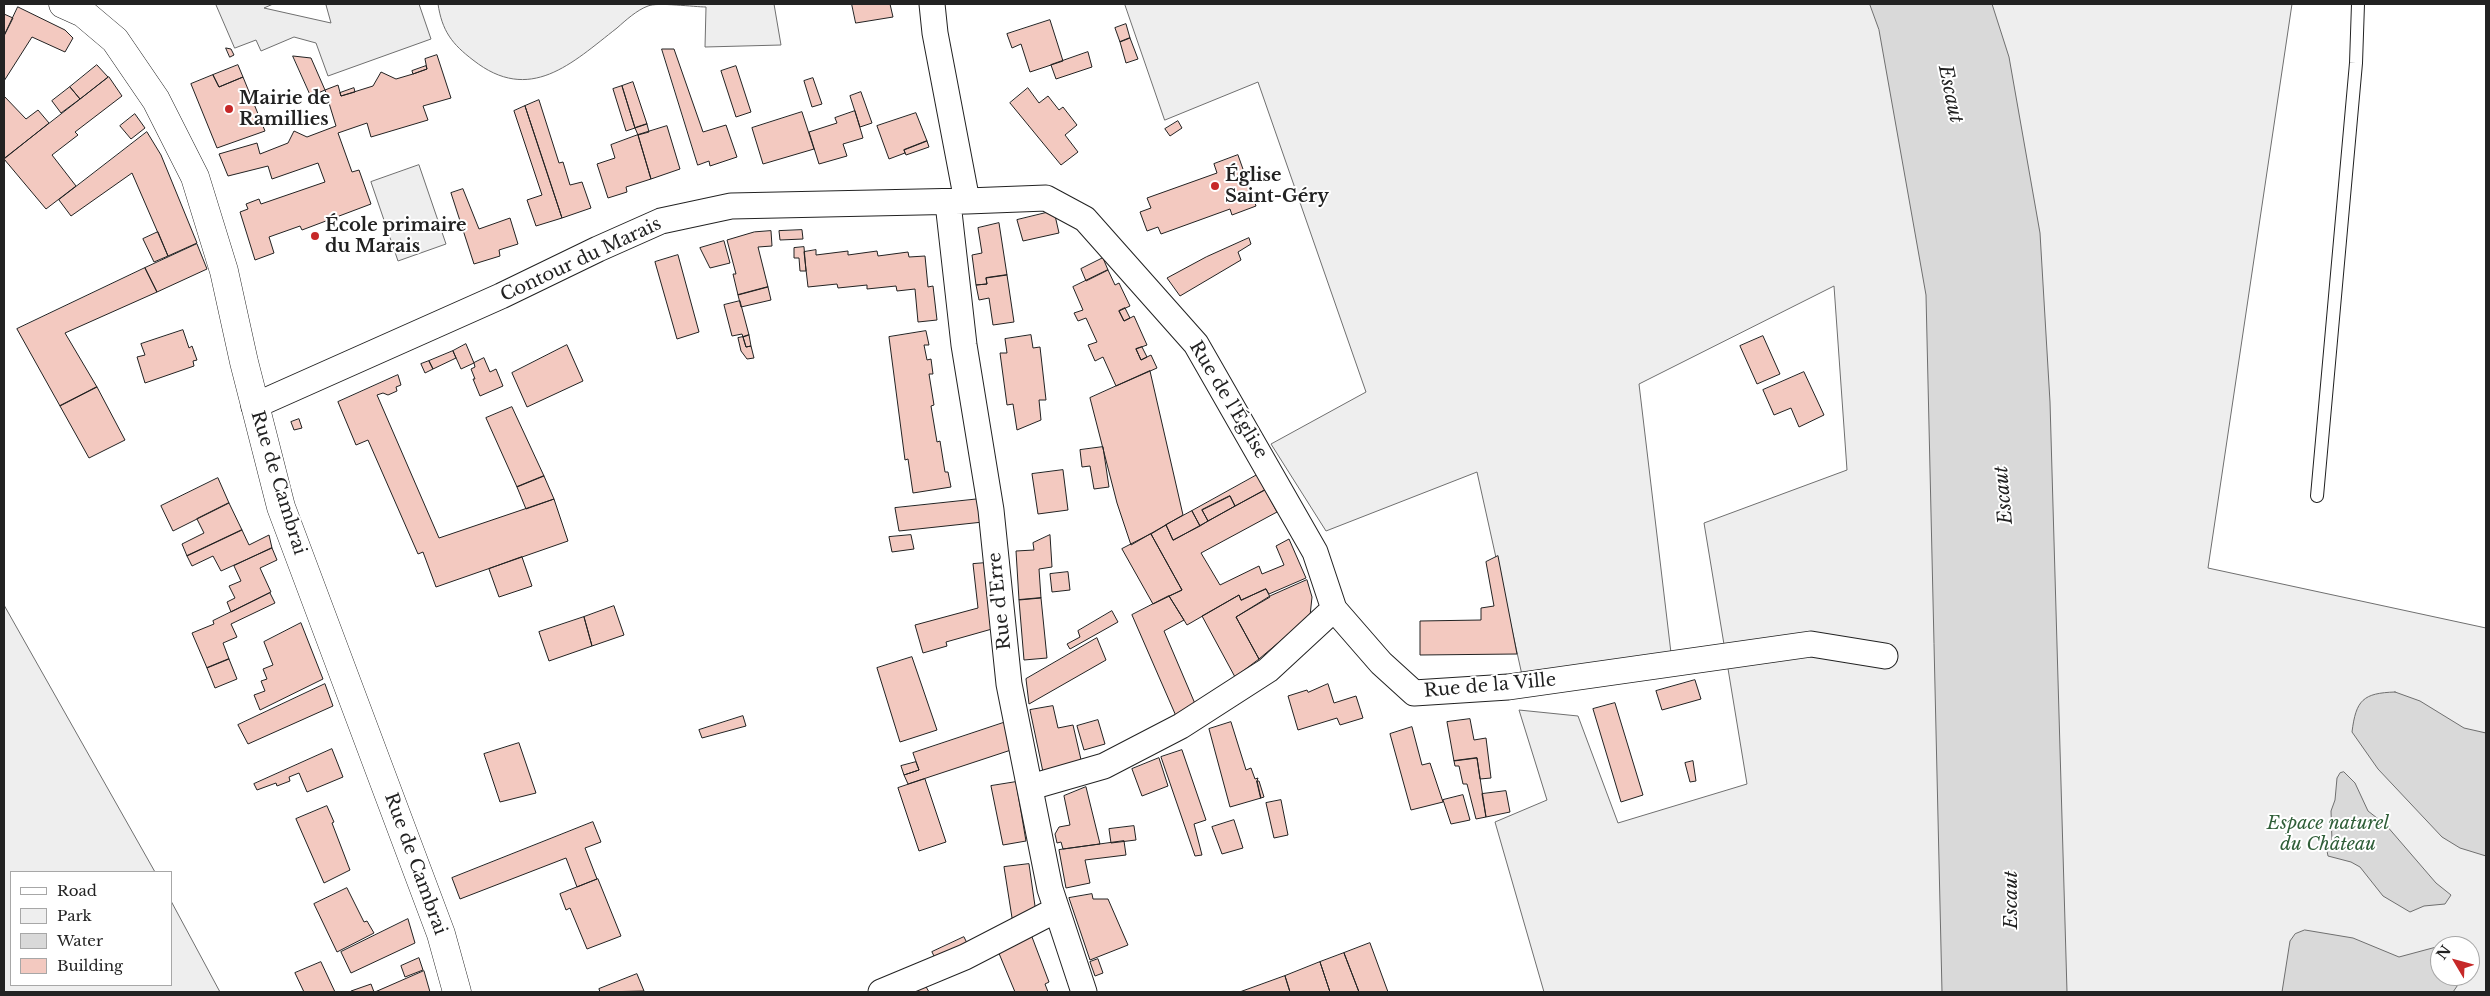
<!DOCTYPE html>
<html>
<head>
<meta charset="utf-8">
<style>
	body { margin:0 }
	#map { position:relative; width:2490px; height:996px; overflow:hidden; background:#fff; font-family:"Libre Baskerville",serif }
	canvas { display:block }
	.frame { position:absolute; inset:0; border:5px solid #222; pointer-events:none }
	.legend { position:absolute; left:10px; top:871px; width:162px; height:115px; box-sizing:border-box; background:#fff; border:1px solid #a7a7a7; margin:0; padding:6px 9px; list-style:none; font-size:15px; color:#222 }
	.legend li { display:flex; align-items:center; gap:10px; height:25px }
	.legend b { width:25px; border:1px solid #a7a7a7 }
	.north { position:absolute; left:2430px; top:936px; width:50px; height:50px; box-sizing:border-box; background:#fff; border:1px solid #a7a7a7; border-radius:50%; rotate:307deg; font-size:14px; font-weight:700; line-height:20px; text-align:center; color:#222 }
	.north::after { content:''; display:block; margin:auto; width:18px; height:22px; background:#c62828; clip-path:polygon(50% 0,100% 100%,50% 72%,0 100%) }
</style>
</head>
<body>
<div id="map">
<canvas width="2490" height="996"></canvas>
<div class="frame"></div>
<ul class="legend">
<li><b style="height:6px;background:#fff"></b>Road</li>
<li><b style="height:14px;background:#eee"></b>Park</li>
<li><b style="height:14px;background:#d9d9d9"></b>Water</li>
<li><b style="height:14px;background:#f3c9c0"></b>Building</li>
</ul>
<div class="north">N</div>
</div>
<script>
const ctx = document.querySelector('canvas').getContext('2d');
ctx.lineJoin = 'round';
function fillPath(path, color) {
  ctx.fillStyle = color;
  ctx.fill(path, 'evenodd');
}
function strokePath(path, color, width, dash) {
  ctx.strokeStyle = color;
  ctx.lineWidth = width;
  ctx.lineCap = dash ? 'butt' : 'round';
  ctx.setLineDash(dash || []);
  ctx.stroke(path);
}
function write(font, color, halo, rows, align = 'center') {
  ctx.font = font + ' "Libre Baskerville",serif';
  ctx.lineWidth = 4;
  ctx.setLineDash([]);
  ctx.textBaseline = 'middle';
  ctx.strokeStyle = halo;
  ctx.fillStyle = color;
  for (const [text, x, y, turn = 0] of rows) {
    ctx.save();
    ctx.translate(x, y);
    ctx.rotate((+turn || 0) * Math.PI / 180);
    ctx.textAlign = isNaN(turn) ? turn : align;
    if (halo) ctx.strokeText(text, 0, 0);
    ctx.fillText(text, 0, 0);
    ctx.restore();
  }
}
const green = new Path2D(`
	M438,4h336l7,41 -76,2 1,-40c-11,0 -49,-5 -58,-1 -11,4 -22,14 -31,22 -45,35 -87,77 -144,32 -21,-16 -31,-29 -35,-56z
	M1125,4h1167l-84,564 278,60v364h-942l-49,-170 52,-22 -28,-90 59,6 40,107 129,-39 -43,-261 143,-53 -13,-184 -195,98 32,269 -149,22 -45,-203 -151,59 -55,-87 95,-52 -108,-310 -93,38zM2440,946h30v30h-30z
	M419,165l27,79 -48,17 -27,-79z
	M4,605l151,267h-144v113h160v-84l49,91h-216z`);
const parking = new Path2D(`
	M216,4h57l-9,4 67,15 -5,-18 3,-1h90l12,35 -103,37 -12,-33 -22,-6 -33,14 -5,-11 -21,8z`);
const water = new Path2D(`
	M1870,4h122l17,53 31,176 10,169 17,590h-125l-16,-697 -47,-265z
	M2395,692l25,9 44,27 22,5v123l-26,-8 -18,-11 -64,-68 -26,-37c4,-32 11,-39 43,-40z
	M2344,772l11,11 13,28 18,14 50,58 15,12 -6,9 -21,2 -14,6 -27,-16 -23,-29 -9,-5 -23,-6 -1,-5 5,-9 -1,-31 4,-11 2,-22 3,-5z
	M2305,930l48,8 46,19 41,-11v30h24l-11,16h-171l8,-51 5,-7z`);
const building = new Path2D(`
	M852,4h38l3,13 -37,6z
	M18,7l47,23 8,8 -8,14 -33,-15 -28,44v-45z
	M4,14l9,4 -9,18z
	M1050,20l13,41 -33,11 -9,-28 -9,4 -5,-14z
	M1126,24l4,14 -10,4 -5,-14z
	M1130,38l8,21 -12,4 -6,-21z
	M226,48l5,1 3,6 -4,2z
	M662,49h12l29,83 23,-7 11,32 -27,9 -1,-5 -11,4z
	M1088,52l4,15 -36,12 -5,-14z
	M437,55l14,43 -28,8 5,14 -57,17 -4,-14 -29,10 14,39 7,-2 12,34 -69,26 -2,-4 -31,11 5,16 -19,7 -15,-48 8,-3 -2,-5 13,-5 2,5 64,-22 -7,-19 -46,16 -4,-13 -40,10 -9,-22 38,-11 3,11 28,-11 6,-12 13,6 29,-11 -11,-36 13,-5 3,11 32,-10 8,-14 15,7 17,-5 14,-5 -2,-10z
	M293,56l18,2 14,32 -14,6z
	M97,65l11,12 -28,22 -10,-12z
	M238,65l5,12 -24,10 -6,-12z
	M426,66l1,3 -14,5 -1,-3z
	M736,66l15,46 -15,5 -15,-46z
	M213,75l6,12 24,-10 22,54 -48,17 -26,-64z
	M109,77l13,19 -47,36 3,3 -26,20 24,31 -30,23 -42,-50z
	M813,78l9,26 -10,3 -8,-26z
	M633,82l14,42 -12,4 -13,-42z
	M622,86l13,42 -9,3 -13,-42z
	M70,87l10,12 -19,14 -9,-12z
	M354,88l1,4 -14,4 -1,-3z
	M1028,88l11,15 9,-7 11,14 4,-3 14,18 -12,10 13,17 -17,13 -51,-62z
	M861,92l11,31 -12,4 -10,-31z
	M4,96l22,23 12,-9 11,13 -45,36z
	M539,100l20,63 4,-1 7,23 12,-3 9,26 -29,10 -37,-112z
	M525,106l37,112 -26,8 -9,-26 15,-5 -28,-84z
	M855,111l8,27 -20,6 4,12 -28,8 -10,-32 28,-9 -2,-5z
	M802,112l12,37 -51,15 -11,-36z
	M916,113l11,28 -23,9 1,3 -16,6 -12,-33z
	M135,114l10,14 -14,11 -11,-13z
	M1178,121l4,7 -12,8 -5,-7z
	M647,124l2,8 -11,3 -3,-7z
	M667,126l13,43 -29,10 -13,-44z
	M147,132l14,23 36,88 -29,13 -36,-83 -61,43 -12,-16z
	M638,135l13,44 -25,8 1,5 -19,6 -11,-34 18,-6 -4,-13z
	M927,141l2,6 -23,8 -2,-5z
	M1238,155l18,51 -24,9 -2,-6 -69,25 -3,-7 -11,4 -7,-19 11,-4 -4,-10 70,-25 -3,-9z
	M463,189l16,40 31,-11 8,26 -19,6 1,6 -26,8 -23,-71z
	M1054,211l5,22 -36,8 -6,-21z
	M999,223l8,52 -21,3 1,6 -11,1 -4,-30 10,-2 -4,-25z
	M802,230l1,9 -23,1 -1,-9z
	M771,231l1,15 -14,1 10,40 -30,8 -5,-21h3l-9,-34 27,-8z
	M158,232l10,24 -14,6 -11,-23z
	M1249,238l2,6 -13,8 3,8 -61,36 -13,-18 39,-21z
	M724,241l6,22 -20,5 -10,-20z
	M197,244l10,25 -50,23 -12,-24z
	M804,247l2,24h-6l-1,-13h-5v-10z
	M816,250v5l32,-4v4l29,-4 1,5 30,-4 1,5 16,-1 3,31 5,-1 4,34 -19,2 -3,-33 -18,2 -1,-5 -29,3v-4l-29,3 -1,-4 -29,3 -4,-35z
	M678,255l21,77 -22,7 -22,-77z
	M1103,258l5,12 -22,11 -5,-12z
	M145,268l12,24 -92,41 32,54 -37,19 -43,-77z
	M1108,270l7,15 4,-2 11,23 -11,5 5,10 10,-5 13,29 -11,4 5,11 10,-5 6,13 -41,18 -13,-29 -8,4 -7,-16 9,-3 -11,-24 -8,3 -4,-8 9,-3 -10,-23z
	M1007,275l7,47 -21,3 -4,-27 -10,2 -3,-15 11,-1 -1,-6z
	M768,287l3,13 -30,7 -3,-12z
	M740,301l9,34 -6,2 -1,-3 -10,2 -8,-31z
	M1125,308l5,10 -6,3 -5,-10z
	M183,330l6,18 3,-2 5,14 -4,1 1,5 -49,17 -8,-26 8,-2 -4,-11z
	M926,331l3,14h-5l3,15 4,-1 2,15h-4l5,31 -3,1 6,36 3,-1 5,31h3l3,15 -38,6 -5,-34 -3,1 -16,-123z
	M749,335l2,11 -5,1 -3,-10z
	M1031,335l2,13 7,-1 6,53h-7l2,20 -24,10 -4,-26 -6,1 -7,-52h7l-2,-14z
	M1763,336l17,38 -23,10 -17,-38z
	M743,337l3,10 5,-1 3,12 -7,1 -6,-8 -3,-13z
	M466,344l8,19 -13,6 -8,-18z
	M567,345l16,36 -56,26 -15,-34z
	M1142,347l5,10 -6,3 -5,-11z
	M453,351l3,7 -23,11 -4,-8z
	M484,358l6,14 6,-3 7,17 -23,10 -7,-17h2l-4,-10 4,-2 -1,-4z
	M429,361l4,8 -8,4 -4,-9z
	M1150,371l33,144 -52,30 -14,-42 -27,-105z
	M1804,372l20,43 -25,12 -8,-19 -17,7 -11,-25z
	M398,375l3,10 -5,2 1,4 -9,4 -5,-2 -6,2 62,143 115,-39 14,42 -132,46 -13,-35 -5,2 -50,-114 -12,5 -18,-43z
	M97,387l28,53 -36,18 -29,-52z
	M512,407l32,69 -27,11 -31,-69z
	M299,419l3,9 -8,2 -3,-8z
	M1103,447l6,40 -15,2 -4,-23 -8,1 -2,-17z
	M1063,470l5,40 -30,4 -6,-40z
	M1257,475l8,15 -30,16 -5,-10 -28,14 6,11 -8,5 -8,-15z
	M544,476l10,23 -28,10 -9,-22z
	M218,478l11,25 -56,28 -12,-25z
	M1265,490l12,22 -76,41 19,32 39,-19 3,8 22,-9 -8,-19 13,-7 17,39 -37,16 -3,-5 -25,11 -2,-5 -52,30 -18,-29 13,-6 -31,-56 15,-9 7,15z
	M1230,496l5,10 -27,15 -6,-11z
	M980,499l3,23 -84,9 -4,-23z
	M229,503l13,27 -55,26 -5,-12 22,-11 -7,-14z
	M1192,511l8,15 -27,14 -7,-15z
	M242,530l7,15 20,-10 3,13 -51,23 -8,-15 -21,10 -5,-10z
	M1151,534l31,56 -29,14 -31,-55z
	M911,535l3,14 -22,3 -3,-15z
	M1050,535l2,32 -13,2 2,29 -22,2 -3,-49 18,-1 -1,-7z
	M272,548l5,12 -17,8 11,24 -40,20 -4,-10 8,-4 -6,-12 12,-5 -7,-15z
	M1498,556l19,98 -97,1v-34l61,-1v-12l13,-2 -8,-44z
	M522,557l10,29 -33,11 -10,-28z
	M986,563l6,66 -46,13 1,4 -24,7 -8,-28 63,-17 -5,-44z
	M1068,572l2,18 -18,2 -2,-18z
	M1307,580l5,17 -2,19 -51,43 -23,-42 34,-21z
	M1266,589l4,8 -34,20 23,42 -24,18 -33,-61 37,-21 2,5z
	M270,593l5,10 -44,21 6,13 -14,6 6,16 -22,9 -15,-35 22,-9 -1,-3z
	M1169,596l15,24 -20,11 32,75 -20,10 -44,-101z
	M1041,598l6,60 -23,2 -5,-60z
	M614,606l10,29 -32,11 -8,-29z
	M1112,611l6,11 -48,27 -3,-5 13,-7 -2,-6z
	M584,617l8,29 -43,15 -10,-29z
	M301,623l22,56 -63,31 -6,-15 11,-4 -4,-10 6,-2 -4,-10 10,-4 -9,-23z
	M1097,638l9,22 -77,44 -3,-25z
	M912,657l25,73 -37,12 -23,-74z
	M229,659l8,20 -22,9 -8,-20z
	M1695,680l6,19 -39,11 -6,-19z
	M325,684l8,22 -85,38 -10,-19z
	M1328,684l6,19 22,-7 7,22 -23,7 -3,-7 -39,12 -10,-34 19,-6 1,2z
	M1615,703l28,92 -22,7 -28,-93z
	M1053,706l5,22 15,-3 9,39 -39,8 -13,-62z
	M743,716l3,10 -44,12 -3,-8z
	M1470,719l4,21 12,-2 5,40 -11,1 -3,-21 -23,3 -7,-39z
	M1098,720l7,24 -21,6 -7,-24z
	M1006,722l5,28 -103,34 -4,-9 15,-5 -6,-17z
	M1231,722l15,48 5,-2 4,11 3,-1 -1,3 4,17 -31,9 -21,-78z
	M1412,727l10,38 8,-2 13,39 -32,8 -21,-76z
	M519,743l17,50 -36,9 -16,-48z
	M332,749l11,28 -36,15 -8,-19 -10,4 1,4 -13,5 -1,-3 -19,7 -3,-6z
	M1182,750l24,70 -12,4 8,31 -7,1 -34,-99z
	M1159,758l9,28 -26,10 -10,-27z
	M1477,758l9,59 -10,2 -9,-35h-4l-4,-18h-4l-1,-5z
	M1693,761l3,20 -6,1 -5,-19z
	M916,762l3,8 -15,5 -3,-9z
	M925,779l21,63 -27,9 -21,-63z
	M1257,781h2l5,16 -3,1z
	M1016,782l10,59 -23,4 -12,-59z
	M1086,787l14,57 -37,5 -2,-7 -4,1 -2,-9 4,-7 11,-2 -6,-29z
	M1506,791l4,21 -24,5 -4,-23z
	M1463,795l7,25 -19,4 -8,-24z
	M1281,800l7,35 -14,3 -8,-35z
	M327,806l7,16 -2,1 18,47 -26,13 -28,-64z
	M1234,820l9,28 -21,6 -10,-27z
	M593,822l8,20 -16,6 12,31 -20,8 -11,-29 -106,41 -8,-21z
	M1134,826l2,14 -25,3 -2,-14z
	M1124,841l2,14 -41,5 5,23 -24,5 -7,-38z
	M1029,864l7,49 -23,11 -9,-57z
	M598,879l23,57 -34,13 -17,-41 -4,2 -6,-16z
	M347,888l17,34 3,-1 7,12 -37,19 -23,-48z
	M1092,894l1,5h15l20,46 -38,15 -21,-62z
	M408,919l7,24 -64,30 -10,-21z
	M964,937l4,8 -32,15 -4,-8z
	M1032,937l17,45 -4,2 3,8h-33l-17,-41 11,-7z
	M1370,943l18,49h-29l-15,-39z
	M1344,953l15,39h-29l-10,-30z
	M419,958l4,12 -18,7 -4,-11z
	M1098,959l5,14 -8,3 -5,-14z
	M321,962l14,30h-31l-9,-19z
	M1320,962l10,30h-40l-5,-16z
	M424,971l6,21h-78l-1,-1 20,-7 3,8z
	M637,974l7,17 -44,1 -1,-3z
	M1285,976l5,16h-50z
	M925,985l4,7h-19z`);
const service = new Path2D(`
	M2317,496l39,-433 2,-59`);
const minor = new Path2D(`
	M967,201l79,-3 39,21 111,125 119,208 19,57
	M948,203l16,142 27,165 18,174 41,205 34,103
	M254,406l247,-110 97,-47 63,-28 70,-15 236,-5 -32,-168 -3,-29
	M1031,787l73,-21 77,-40 87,-56 66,-61 47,54 33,30 94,-6 303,-43 74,12
	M881,992l84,-35 91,-47`);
const tertiary = new Path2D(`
	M63,4l20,9 32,27 41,60 39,77 29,94 20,91 37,145 160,427 16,58`);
const markers = [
	[229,109,5,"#c62828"],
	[1215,186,5,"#c62828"],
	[315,236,5,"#c62828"]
];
const poiNames = [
	["Mairie de",239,99],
	["Ramillies",239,120],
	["Église",1225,176],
	["Saint-Géry",1225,197],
	["École primaire",325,226],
	["du Marais",325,247]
];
const streetNames = [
	["Contour du Marais",581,260,-25],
	["Rue de l'Église",1228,400,59],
	["Rue de Cambrai",278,483,73],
	["Rue d'Erre",1000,601,-96],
	["Rue de la Ville",1490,686,-5],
	["Rue de Cambrai",415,864,70]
];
const parkNames = [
	["Espace naturel",2328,824],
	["du Château",2328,845]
];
const waterNames = [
	["Escaut",1950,94,78],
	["Escaut",2004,495,-95],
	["Escaut",2012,900,-90]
];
fillPath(green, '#eee');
strokePath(green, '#6f6f6f', 1);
fillPath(parking, '#ededed');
strokePath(parking, '#6f6f6f', 1);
fillPath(water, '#d9d9d9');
strokePath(water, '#6f6f6f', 1);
fillPath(building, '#f3c9c0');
strokePath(building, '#222', 1);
strokePath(service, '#222', 14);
strokePath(minor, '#222', 27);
strokePath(tertiary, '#222', 29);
strokePath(service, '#fff', 12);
strokePath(minor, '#fff', 25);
strokePath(tertiary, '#fff', 28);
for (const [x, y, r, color] of markers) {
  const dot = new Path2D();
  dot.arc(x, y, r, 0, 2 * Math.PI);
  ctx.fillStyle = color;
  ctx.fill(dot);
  strokePath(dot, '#fff', 2);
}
write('bold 18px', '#222', '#fff', poiNames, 'left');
write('18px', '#222', '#fff', streetNames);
write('italic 18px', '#2f5e38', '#fff', parkNames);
write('italic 19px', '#222', '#fff', waterNames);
</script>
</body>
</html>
